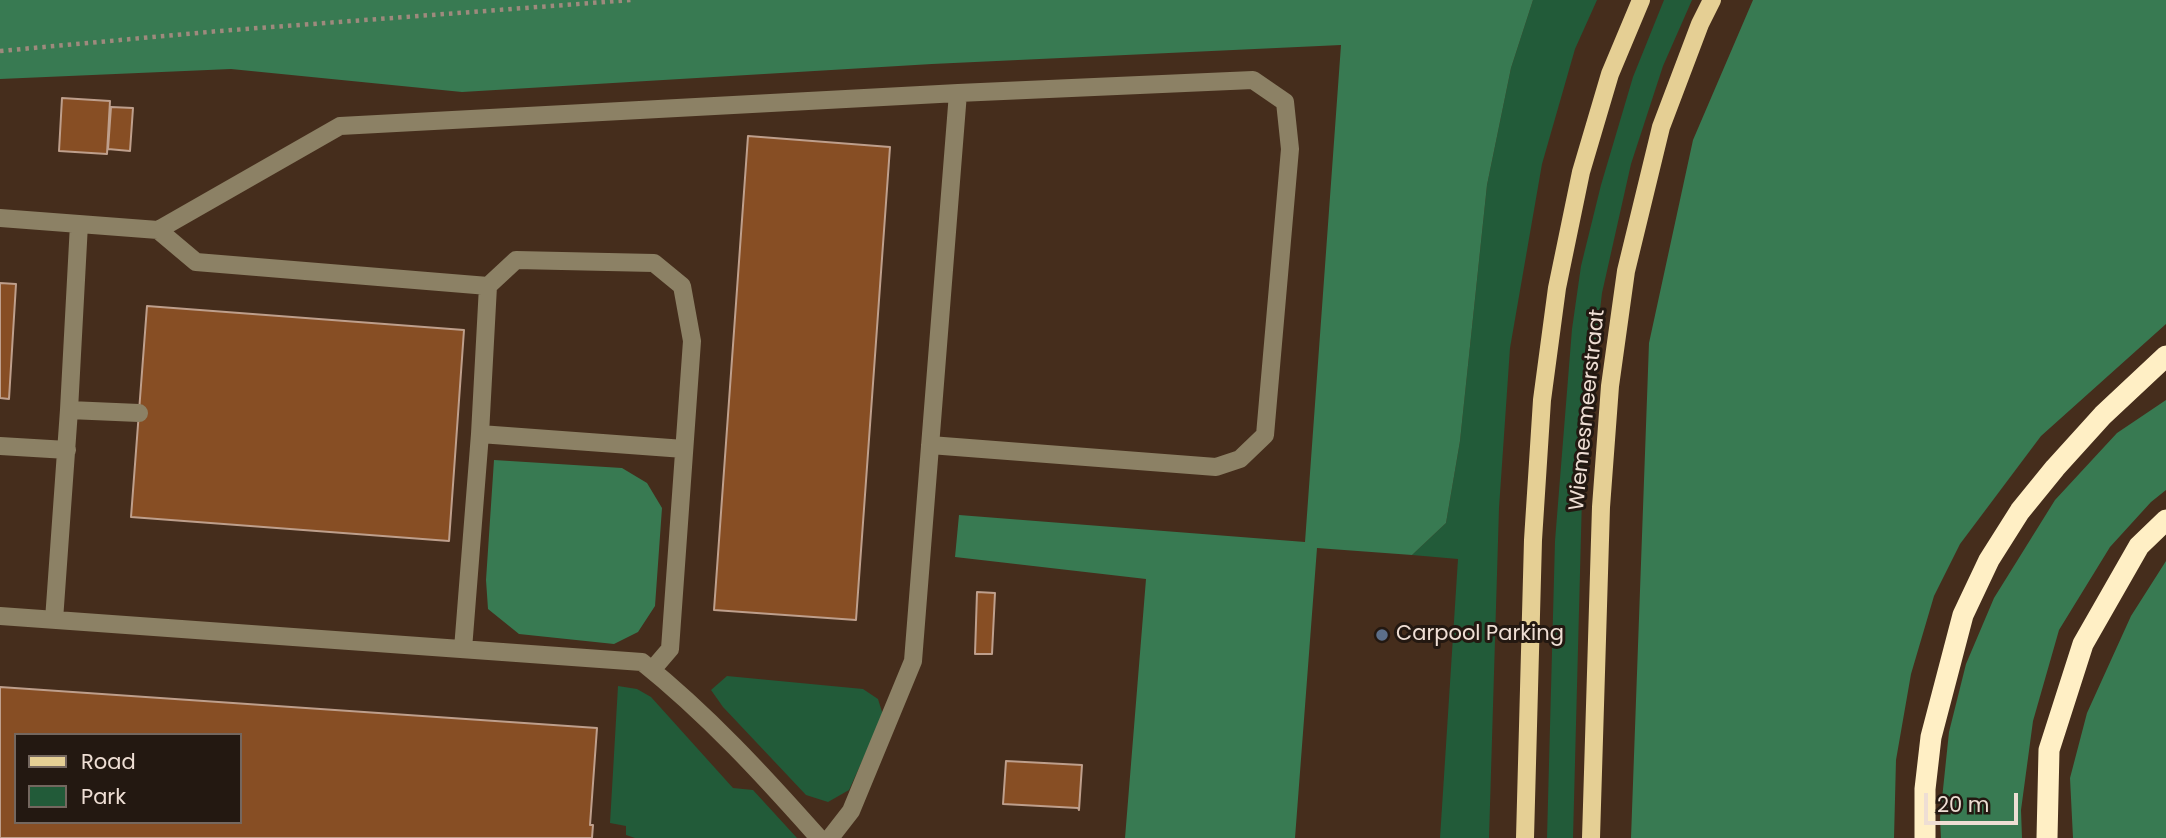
<!DOCTYPE html>
<html>
<head>
<meta charset="utf-8">
<style>
	body { margin:0 }
	#map { position:relative; width:2166px; height:838px; overflow:hidden; background:#452d1c; font-family:Poppins,sans-serif }
	canvas { display:block }
	.legend { position:absolute; left:14px; top:733px; width:228px; height:91px; box-sizing:border-box; background:#231811; border:2px solid #74675f; margin:0; padding:9px 12px; list-style:none; font-size:21px; color:#eeded4 }
	.legend li { display:flex; align-items:center; gap:14px; height:35px }
	.legend b { width:35px; border:2px solid #74675f }
	.scale { position:absolute; left:1924px; top:793px; width:94px; height:32px; box-sizing:border-box; border:4px solid #eeded4; border-top:0; padding-left:9px; font-size:21px; line-height:24px; white-space:nowrap; color:#eeded4; -webkit-text-stroke:5px #231811; paint-order:stroke }
</style>
</head>
<body>
<div id="map">
<canvas width="2166" height="838"></canvas>
<ul class="legend">
<li><b style="height:9px;background:#e5cf94"></b>Road</li>
<li><b style="height:19px;background:#225b39"></b>Park</li>
</ul>
<div class="scale">20 m</div>
</div>
<script>
const ctx = document.querySelector('canvas').getContext('2d');
ctx.lineJoin = 'round';
function fillPath(path, color) {
  ctx.fillStyle = color;
  ctx.fill(path, 'evenodd');
}
function strokePath(path, color, width, dash) {
  ctx.strokeStyle = color;
  ctx.lineWidth = width;
  ctx.lineCap = dash ? 'butt' : 'round';
  ctx.setLineDash(dash || []);
  ctx.stroke(path);
}
function write(font, color, halo, rows, align = 'center') {
  ctx.font = font + ' Poppins,sans-serif';
  ctx.lineWidth = 6;
  ctx.setLineDash([]);
  ctx.textBaseline = 'middle';
  ctx.strokeStyle = halo;
  ctx.fillStyle = color;
  for (const [text, x, y, turn = 0] of rows) {
    ctx.save();
    ctx.translate(x, y);
    ctx.rotate((+turn || 0) * Math.PI / 180);
    ctx.textAlign = isNaN(turn) ? turn : align;
    if (halo) ctx.strokeText(text, 0, 0);
    ctx.fillText(text, 0, 0);
    ctx.restore();
  }
}
const green = new Path2D(`
	M1533,0h64l-22,49 -33,115 -32,184 -11,160 -10,330h-49l18,-279 -46,-4 34,-32 14,-82 27,-256 24,-117z
	M1664,0h28l-29,66 -32,98 -29,129 -19,166 -10,379h-26l8,-297 17,-212 9,-63 20,-81 32,-108z
	M727,676l136,13 15,10 5,16 -34,75 -21,12 -22,-7 -83,-88 -12,-17z
	M618,686l19,3 14,8 82,91 20,2 44,48h-162l-9,-3v-9l-16,-3z`);
const forest = new Path2D(`
	M0,0h1533l-22,68 -24,117 -27,256 -14,82 -34,32 -95,-7 -22,290h-170l21,-259 -191,-22 4,-42 346,27 36,-497 -409,19 -470,28 -231,-23 -231,10z
	M1753,0h413v324l-125,112 -81,108 -26,52 -23,78 -15,86 -2,78h-263l18,-495 44,-203z
	M2166,400v90l-15,12 -41,45 -51,83 -26,91 -12,89 1,28h-81l-1,-20 9,-86 17,-68 28,-66 61,-98 62,-67z
	M494,460l128,8 25,15 15,25 -7,98 -17,26 -24,12 -95,-10 -31,-25 -2,-29z
	M2166,561v277h-93l-3,-60 17,-65 44,-97z`);
const building = new Path2D(`
	M62,98l48,3 -3,53 -48,-3z
	M111,107l22,1 -3,43 -22,-2z
	M748,136l142,11 -34,473 -142,-10z
	M0,283l16,1 -7,115 -9,-1z
	M147,306l317,24 -15,211 -318,-24z
	M977,592l18,1 -3,61h-17z
	M0,687l597,41 -7,97h3l-1,13h-592zM16,735h224v87h-224z
	M1006,761l76,4 -3,45 -1,-2 -75,-4z`);
const path = new Path2D(`
	M0,51l219,-20 412,-31`);
const minor = new Path2D(`
	M0,218l158,12 182,-104 618,-33
	M158,230l38,32 292,24
	M69,410l70,3
	M480,434l204,15
	M0,446l67,4
	M0,616l642,46c65,52 122,114 177,176
	M54,620l15,-210 10,-186
	M463,649l17,-215 8,-148 28,-26 138,3 28,23 10,55 -22,308 -18,21
	M830,838l21,-27 62,-150 45,-568 295,-13 32,22 5,47 -25,286 -25,24 -24,8 -286,-22`);
const major = new Path2D(`
	M1525,838l8,-298 9,-140 15,-112 24,-116 29,-98 31,-74
	M1591,838l10,-331 9,-121 16,-115 35,-144 39,-103 12,-24`);
const highway = new Path2D(`
	M1925,838v-49l6,-52 32,-122 26,-55 31,-49 35,-43 48,-53 63,-59
	M2047,838l2,-88 34,-106 56,-98 27,-26`);
const markers = [
	[1382,635,7,"#5c6f8a"]
];
const streetNames = [
	["Wiemesmeerstraat",1588,410,-84]
];
const poiNames = [
	["Carpool Parking",1396,635]
];
fillPath(green, '#225b39');
fillPath(forest, '#387a52');
fillPath(building, '#874e24');
strokePath(building, '#be9f8c', 2);
strokePath(path, '#9e8a7d', 4.5, [3.5, 5]);
strokePath(minor, '#8c8165', 18);
strokePath(major, '#e5cf94', 18);
strokePath(highway, '#ffefc5', 21);
for (const [x, y, r, color] of markers) {
  const dot = new Path2D();
  dot.arc(x, y, r, 0, 2 * Math.PI);
  ctx.fillStyle = color;
  ctx.fill(dot);
  strokePath(dot, '#231811', 2.5);
}
write('21px', '#eeded4', '#231811', streetNames);
write('21px', '#eeded4', '#231811', poiNames, 'left');
</script>
</body>
</html>
